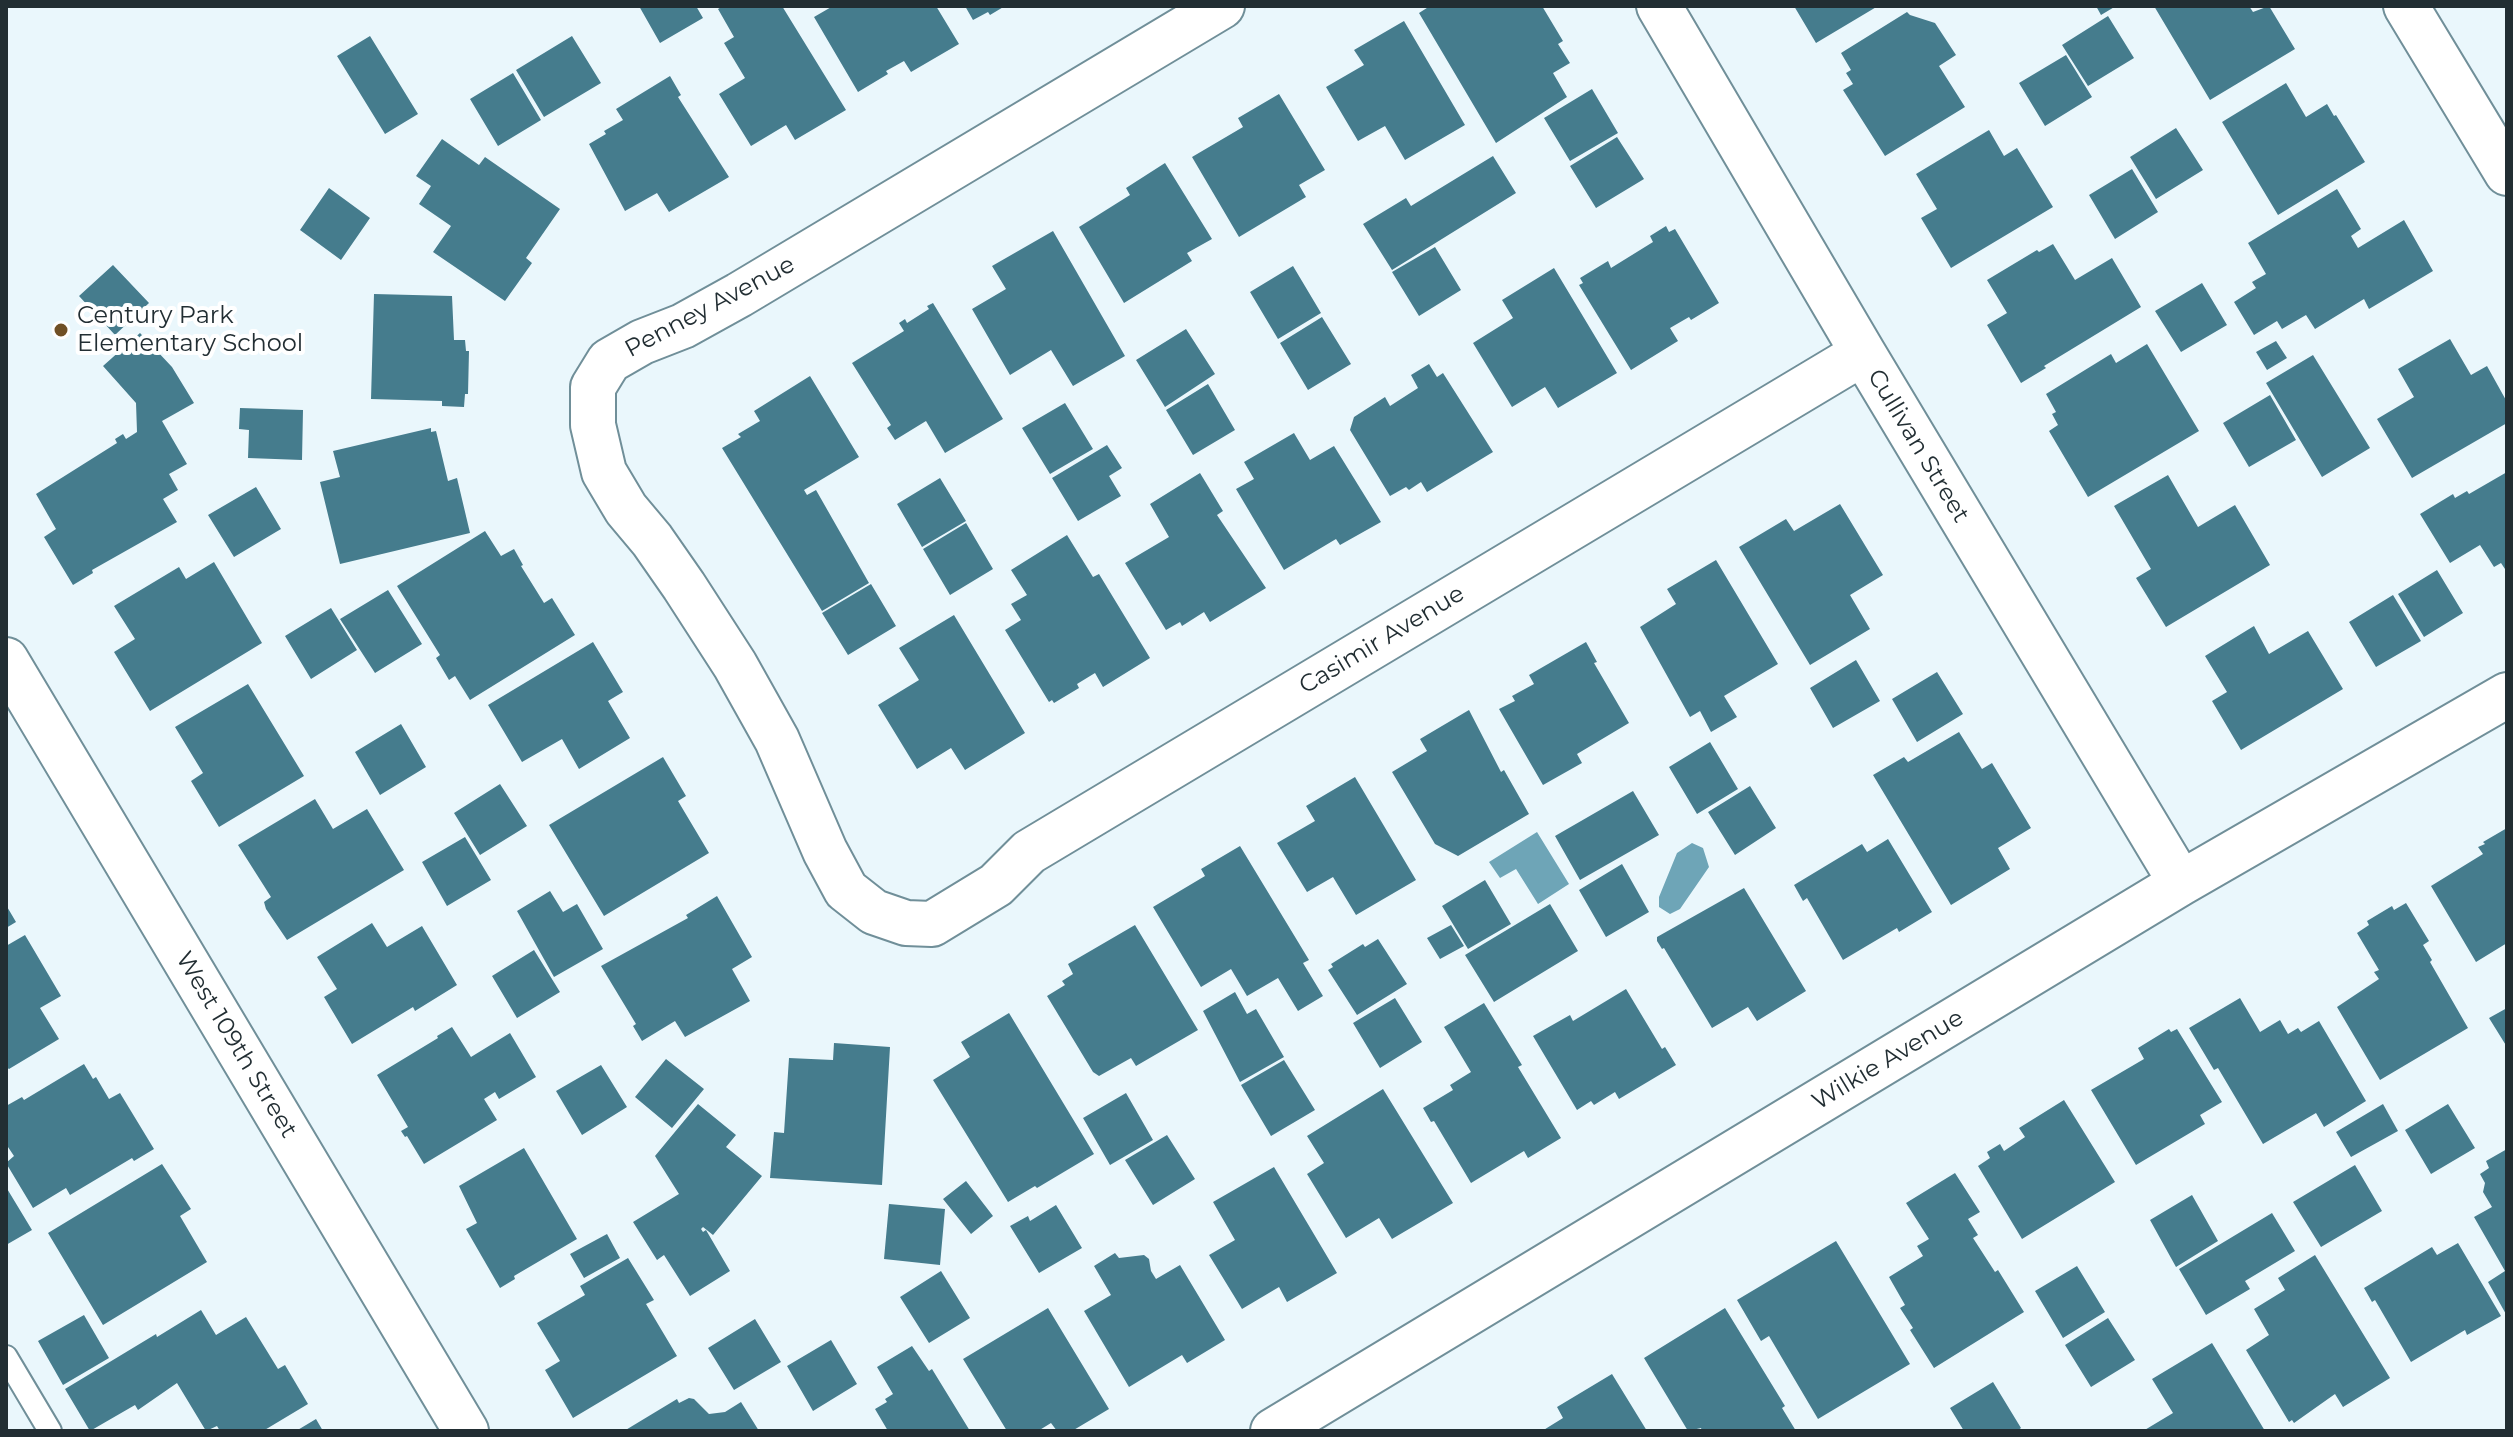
<!DOCTYPE html>
<html>
<head>
<meta charset="utf-8">
<style>
	body { margin:0 }
	#map { position:relative; width:2513px; height:1437px; overflow:hidden; background:#eaf7fc; font-family:Montserrat,sans-serif }
	canvas { display:block }
	.frame { position:absolute; inset:0; border:8px solid #222e33; pointer-events:none }
</style>
</head>
<body>
<div id="map">
<canvas width="2513" height="1437"></canvas>
<div class="frame"></div>
</div>
<script>
const ctx = document.querySelector('canvas').getContext('2d');
ctx.lineJoin = 'round';
function fillPath(path, color) {
  ctx.fillStyle = color;
  ctx.fill(path, 'evenodd');
}
function strokePath(path, color, width, dash) {
  ctx.strokeStyle = color;
  ctx.lineWidth = width;
  ctx.lineCap = dash ? 'butt' : 'round';
  ctx.setLineDash(dash || []);
  ctx.stroke(path);
}
function write(font, color, halo, rows, align = 'center') {
  ctx.font = font + ' Montserrat,sans-serif';
  ctx.lineWidth = 8;
  ctx.setLineDash([]);
  ctx.textBaseline = 'middle';
  ctx.strokeStyle = halo;
  ctx.fillStyle = color;
  for (const [text, x, y, turn = 0] of rows) {
    ctx.save();
    ctx.translate(x, y);
    ctx.rotate((+turn || 0) * Math.PI / 180);
    ctx.textAlign = isNaN(turn) ? turn : align;
    if (halo) ctx.strokeText(text, 0, 0);
    ctx.fillText(text, 0, 0);
    ctx.restore();
  }
}
const water = new Path2D(`
	M1537,832l32,52 -31,20 -22,-35 -16,9 -11,-16z
	M1692,843l11,5 6,19 -29,42 -10,5 -11,-7v-10l18,-44z`);
const building = new Path2D(`
	M639,6h57l7,12 -43,25z
	M723,6h59l64,104 -51,30 -9,-15 -35,21 -32,-52 26,-16 -21,-35 10,-6 -16,-28z
	M833,6h103l23,38 -48,28 -7,-11 -18,10 2,3 -30,18 -44,-75z
	M965,6h40l-15,9 -2,-3 -15,8z
	M1430,6h112l21,35 -5,3 12,19 -17,10 14,24 -71,46 -77,-130z
	M1794,6h84l-62,37z
	M2096,6h20l-15,9z
	M2154,6h95l4,6 16,-6 26,43 -85,51z
	M1907,12l3,3 25,8 21,32 -17,11 26,41 -80,49 -42,-66 10,-6 -7,-11 5,-3 -10,-17z
	M2108,16l26,42 -46,28 -26,-41z
	M1404,21l61,104 -60,35 -20,-34 -27,15 -32,-54 38,-22 -10,-15z
	M370,36l48,78 -33,20 -48,-78z
	M572,36l29,47 -57,34 -28,-47z
	M2066,55l26,42 -47,29 -26,-43z
	M513,73l28,47 -43,26 -28,-47z
	M670,76l11,19 -3,2 51,80 -60,35 -12,-19 -32,18 -36,-67 17,-10 -2,-3 19,-11 -7,-11z
	M2286,83l20,34 21,-13 7,12 2,-1 29,47 -87,53 -56,-93z
	M1592,89l26,44 -48,28 -26,-43z
	M1279,94l46,76 -26,15 7,12 -67,40 -47,-80 51,-30 -5,-9z
	M2176,128l27,42 -47,29 -26,-42z
	M1989,130l15,26 13,-8 36,59 -102,61 -30,-50 16,-9 -21,-35z
	M1617,137l27,42 -48,29 -26,-42z
	M442,139l37,26 6,-8 75,52 -34,49 6,5 -27,38 -72,-49 18,-26 -32,-22 12,-18 -15,-10z
	M1493,156l23,37 -124,77 -29,-46 43,-26 5,8z
	M1165,163l47,76 -25,14 5,8 -68,42 -45,-76 51,-32 -4,-7z
	M2132,169l26,43 -43,27 -26,-44z
	M329,188l41,30 -29,42 -41,-30z
	M2337,189l24,40 -10,7 7,12 46,-28 29,51 -64,38 -5,-10 -49,30 -9,-14 -24,14 -5,-8 -23,14 -20,-33 22,-14 -4,-6 14,-8 -18,-31z
	M1666,226l3,6 6,-3 44,74 -28,17 -2,-3 -19,11 8,13 -47,29 -52,-85 4,-2 -3,-5 28,-17 3,7 42,-26 -3,-6z
	M1053,231l72,125 -52,30 -22,-36 -41,25 -38,-66 34,-20 -14,-23z
	M2053,244l22,36 37,-22 29,49 -97,59 2,2 -25,15 -34,-58 20,-12 -20,-33 50,-30 2,2z
	M1435,247l26,43 -42,26 -27,-44z
	M113,265l36,38 -34,32 -36,-39z
	M1293,266l28,47 -43,26 -28,-47z
	M1554,268l63,105 -59,35 -13,-21 -33,20 -39,-64 40,-25 -11,-18z
	M2202,283l25,42 -46,27 -26,-41z
	M374,294l78,2 2,44h11l1,11h3l-1,43h-3l-1,13 -22,-1v-5l-71,-2z
	M933,303l70,116 -58,34 -19,-32 -31,19 -8,-12 4,-3 -39,-62 52,-32 -5,-8 6,-4 2,4 22,-14 -2,-3z
	M1322,317l29,47 -43,26 -28,-47z
	M1186,329l29,45 -50,33 -29,-47z
	M140,333l32,34 22,36 -32,18 25,43 -18,10 9,16 -15,9 14,23 -85,48 1,3 -20,12 -29,-48 12,-8 -20,-35 81,-51 -2,-4 8,-5 3,5 11,-7 -1,-29 -33,-37z
	M2450,339l21,36 16,-9 20,36v21l-95,55 -35,-59 37,-22 -16,-28z
	M2276,341l11,17 -20,12 -11,-18z
	M2147,344l52,87 -111,66 -39,-66 9,-6 -6,-11 4,-2 -10,-18 65,-40 5,9z
	M2313,355l57,93 -48,29 -56,-94z
	M1429,364l8,13 6,-4 50,79 -66,40 -6,-10 -12,8 -3,-3 -16,9 -40,-66 4,-13 31,-20 5,9 28,-18 -7,-13z
	M810,376l49,81 -55,33 3,5 9,-5 53,93 -47,28 -100,-163 19,-11 -3,-3 22,-13 -6,-10z
	M1208,384l27,46 -42,25 -27,-45z
	M2270,395l26,45 -47,27 -26,-44z
	M1065,403l28,46 -43,25 -28,-46z
	M240,408l63,2 -1,50 -54,-2 1,-28 -10,-1z
	M431,428v4l5,-1 12,50 9,-3 13,55 -130,31 -20,-82 20,-5 -7,-26z
	M1294,433l16,27 24,-14 47,76 -41,23 -4,-6 -52,31 -48,-81 18,-10 -10,-17z
	M1107,445l15,23 -13,8 12,20 -43,25 -26,-43z
	M2507,472v100l-6,-9 -7,4 -14,-22 -30,18 -30,-49 33,-20 2,4 12,-7 2,3z
	M1200,473l23,38 -6,4 49,73 -56,34 -6,-10 -22,14 -2,-4 -14,8 -41,-67 44,-26 -19,-33z
	M2168,475l30,52 37,-22 35,60 -104,62 -30,-49 15,-9 -37,-63z
	M940,478l26,43 -44,26 -25,-43z
	M256,487l25,42 -47,28 -26,-42z
	M1840,504l43,71 -33,20 20,34 -60,36 -71,-118 47,-28 8,12z
	M966,523l27,46 -43,26 -27,-46z
	M485,531l16,25 13,-7 9,16 -2,1 23,37 8,-5 23,37 -105,65 -15,-24 -6,4 -13,-22 4,-3 -43,-69z
	M1067,535l26,42 6,-3 51,84 -47,29 -8,-14 -18,11 2,4 -25,15 -2,-3 -3,2 -44,-72 16,-10 -10,-16 16,-9 -16,-25z
	M1716,560l62,104 -54,32 13,21 -26,15 -11,-21 -10,6 -50,-90 36,-23 -9,-15z
	M214,562l48,81 -112,68 -36,-59 21,-13 -21,-33 65,-39 7,12z
	M2437,570l26,43 -39,24 -26,-43z
	M871,584l25,42 -48,29 -26,-42z
	M388,590l34,54 -47,29 -35,-54z
	M2393,595l28,46 -45,26 -27,-45z
	M331,608l26,42 -46,29 -26,-43z
	M954,615l71,118 -60,37 -14,-22 -34,21 -39,-64 41,-25 -20,-32z
	M2254,626l15,28 39,-23 35,58 -102,61 -29,-49 15,-9 -22,-36z
	M593,642l30,50 -15,9 22,37 -51,31 -17,-30 -40,23 -34,-57z
	M1586,642l11,20 -3,1 35,60 -52,31 5,9 -39,22 -44,-76 16,-8 -3,-5 22,-12 -5,-9z
	M1856,660l24,41 -47,27 -23,-40z
	M1937,672l26,42 -46,28 -25,-43z
	M248,684l56,92 -85,51 -28,-46 12,-8 -28,-46z
	M1469,710l32,62 3,-2 25,44 -71,42 -23,-12 -43,-72 35,-21 -7,-12z
	M401,724l25,43 -46,28 -25,-43z
	M1959,732l23,37 10,-6 39,65 -33,20 12,21 -59,36 -78,-130 31,-18 4,5z
	M1710,742l28,47 -41,25 -28,-47z
	M663,757l23,39 -8,5 31,52 -105,63 -55,-91z
	M1355,777l61,103 -60,35 -23,-38 -26,15 -30,-49 38,-22 -9,-15z
	M500,784l27,42 -47,29 -26,-42z
	M1750,786l26,42 -41,27 -27,-43z
	M1633,791l26,44 -79,45 -25,-44z
	M315,799l18,30 34,-20 37,61 -117,70 -21,-31 -2,-7 7,-5 -33,-52z
	M2507,828v115l-31,19 -45,-76 52,-32 -5,-7 7,-3 -2,-2z
	M465,837l26,43 -44,26 -25,-44z
	M1888,839l44,73 -33,20 -2,-4 -54,32 -36,-62 -4,3 -9,-16 68,-41 5,8z
	M1240,846l69,114 -6,3 20,33 -25,15 -20,-33 -31,18 -16,-27 -30,18 -48,-80 52,-31 -4,-7z
	M1622,864l27,48 -43,25 -27,-47z
	M1485,880l26,44 -43,25 -26,-43z
	M1744,888l62,103 -49,30 -9,-14 -36,21 -48,-80 -2,1 -5,-8v-4z
	M550,891l13,21 14,-8 26,45 -49,28 -37,-66z
	M717,896l35,61 -20,12 18,32 -65,36 -10,-16 -33,20 -9,-15 3,-2 -35,-58 87,-48 -2,-3z
	M2406,903l23,38 -6,4 9,15 -2,2 38,66 -88,52 -43,-73 42,-28 -5,-7 5,-2 -22,-37 12,-8 -2,-4 25,-15 2,4z
	M1550,904l28,47 -84,51 -29,-47z
	M6,905l10,17 -10,6z
	M372,923l15,24 35,-21 35,59 -42,26 -2,-4 -61,37 -28,-47 13,-8 -20,-32z
	M1135,925l63,105 -62,36 -5,-8 -32,18 -6,-4 -46,-76 18,-11 -3,-4 11,-7 -5,-10z
	M1451,925l13,21 -24,13 -13,-21z
	M25,935l36,61 -21,12 19,31 -50,30 -3,-2v-121z
	M1378,939l29,45 -50,31 -29,-45 5,-3 -2,-3 32,-20 2,3z
	M534,950l26,42 -43,26 -25,-42z
	M1626,989l36,60 3,-2 11,18 -57,34 -4,-7 -21,13 -3,-4 -14,9 -44,-74 37,-21 3,6z
	M1235,992l12,22 9,-5 28,48 -44,25 -37,-71z
	M1395,998l27,44 -42,26 -27,-45z
	M2240,998l20,34 20,-12 8,14 10,-6 3,4 18,-11 47,80 -42,26 -8,-14 -53,31 -45,-76 -4,2 -25,-42z
	M1484,1003l38,62 -4,2 43,71 -33,20 -4,-7 -53,32 -37,-62 -3,1 -8,-14 30,-18 -3,-5 21,-13 -27,-45z
	M2507,1008v39l-18,-29z
	M1009,1013l85,141 -57,34 -2,-2 -27,16 -75,-122 37,-23 -9,-15z
	M452,1027l19,30 39,-24 26,44 -37,22 -4,-7 -11,7 13,21 -73,44 -17,-28 -2,1 -4,-6 7,-4 -31,-52 61,-37 -1,-2z
	M2169,1029l2,3 6,-3 45,73 -22,13 5,9 -69,41 -45,-75 53,-31 -6,-11z
	M834,1043l56,4 -8,138 -112,-7 4,-46 10,1 5,-75 44,2z
	M666,1059l38,30 -32,39 -37,-31z
	M1284,1060l31,50 -44,26 -30,-51z
	M84,1064l9,15 3,-2 13,22 11,-6 34,56 -20,12 -2,-3 -62,37 -4,-7 -33,20 -27,-45 8,-7 -8,-12v-38l16,-9 2,3z
	M601,1065l26,42 -45,28 -26,-44z
	M1383,1089l70,114 -61,36 -13,-21 -33,20 -39,-64 17,-11 -17,-27z
	M1126,1093l27,47 -43,25 -27,-47z
	M2064,1100l51,82 -93,57 -44,-73 12,-8 -3,-6 13,-8 4,7 21,-14 -6,-9z
	M698,1104l38,31 -10,12 36,29 -49,59 -10,-8 -2,2 2,3 3,-2 24,41 -40,25 -26,-41 -7,5 -24,-38 46,-28 -24,-38z
	M2383,1104l15,27 -47,26 -15,-25z
	M2448,1104l27,44 -44,26 -26,-44z
	M1167,1135l28,44 -42,26 -28,-45z
	M524,1148l53,91 -63,37 1,3 -15,9 -34,-59 11,-6 -18,-37z
	M2507,1149v167l-19,-34 17,-11 -31,-54 18,-10 -9,-15 2,-9 -5,-9 9,-6 -3,-7z
	M162,1164l29,45 -11,7 27,46 -104,63 -55,-92z
	M2355,1165l27,46 -61,36 -28,-45z
	M1274,1167l63,106 -50,29 -8,-15 -37,22 -33,-54 26,-15 -22,-38z
	M1955,1173l25,39 -12,7 10,16 -5,3 22,34 3,-2 26,42 -90,56 -24,-38 3,-2 -13,-20 5,-3 -16,-28 34,-21 -6,-10 12,-7 -23,-36z
	M966,1181l27,35 -22,18 -28,-35z
	M6,1187l26,43 -26,15z
	M2192,1195l26,46 -42,26 -26,-47z
	M889,1204l56,5 -5,56 -56,-6z
	M1056,1205l26,43 -43,25 -29,-47 18,-10 2,5z
	M2272,1213l23,38 -50,30 5,8 -44,26 -27,-46z
	M607,1234l13,24 -36,20 -14,-24z
	M1836,1241l74,123 -92,55 -49,-83 -8,5 -24,-41z
	M2458,1243l43,73 -34,19 -2,-5 -54,32 -36,-62 -3,2 -8,-14 68,-41 5,8z
	M1115,1253l4,5 25,-3 5,4 2,12 5,8 24,-14 45,75 -38,23 -5,-8 -53,32 -45,-76 27,-16 -17,-29z
	M2315,1255l75,123 -47,29 -8,-13 -41,29 -2,-3 -3,2 -43,-72 23,-15 -15,-26 31,-19 -7,-12z
	M628,1258l26,42 -8,4 31,52 -104,62 -28,-48 15,-9 -23,-38 48,-28 -5,-9z
	M2077,1266l28,46 -42,26 -28,-47z
	M941,1271l29,47 -41,25 -29,-46z
	M1048,1308l61,101 -37,22h-15l-6,-8 -13,8h-31l-44,-72z
	M1725,1308l60,98 -3,2 14,23h-94l-1,-3 -13,3 -44,-73z
	M201,1310l15,25 30,-18 32,52 7,-4 23,39 -45,27h-43l-3,-5 -11,5 -29,-48 -39,27 -3,-5 -45,26 -25,-42 91,-55 1,3z
	M84,1315l25,43 -46,27 -25,-44z
	M2108,1318l27,42 -44,27 -26,-42z
	M755,1319l26,43 -47,28 -26,-42z
	M831,1340l26,44 -44,27 -26,-45z
	M2212,1343l53,88h-122l30,-18 -21,-34z
	M912,1346l17,25 3,-2 38,62h-82l-13,-22 12,-7 -2,-3 8,-5 -16,-27z
	M1612,1374l35,57h-105l21,-13 -6,-11z
	M1993,1382l28,46 -4,3h-53l-14,-23z
	M689,1398l5,1 15,15 16,-2 16,-10 18,29h-135l53,-32 2,4z
	M316,1419l7,12h-27z`);
const lane = new Path2D(`
	M6,1357l44,74`);
const street = new Path2D(`
	M1222,6l-483,289 -56,31 -41,16 -33,19 -16,26v38l11,47 22,37 26,31 32,46 51,79 42,75 48,111 21,39 28,22 32,11 26,1 64,-39 33,-33 834,-499
	M1659,6l204,347 318,530
	M2406,6l101,167
	M6,660l460,771
	M1273,1431l908,-548 326,-188`);
const markers = [
	[61,330,8,"#705026"]
];
const streetNames = [
	["Penney Avenue",710,307,-28],
	["Cullivan Street",1918,446,59],
	["Casimir Avenue",1382,640,-31],
	["West 109th Street",236,1045,59],
	["Wilkie Avenue",1888,1060,-31]
];
const poiNames = [
	["Century Park",77,316],
	["Elementary School",77,344]
];
fillPath(water, '#6ea5b7');
fillPath(building, '#457c8d');
strokePath(lane, '#708f99', 26);
strokePath(street, '#708f99', 48);
strokePath(lane, '#fff', 22);
strokePath(street, '#fff', 44);
for (const [x, y, r, color] of markers) {
  const dot = new Path2D();
  dot.arc(x, y, r, 0, 2 * Math.PI);
  ctx.fillStyle = color;
  ctx.fill(dot);
  strokePath(dot, '#fff', 3);
}
write('24px', '#222e33', '#fff', streetNames);
write('24px', '#222e33', '#fff', poiNames, 'left');
</script>
</body>
</html>
